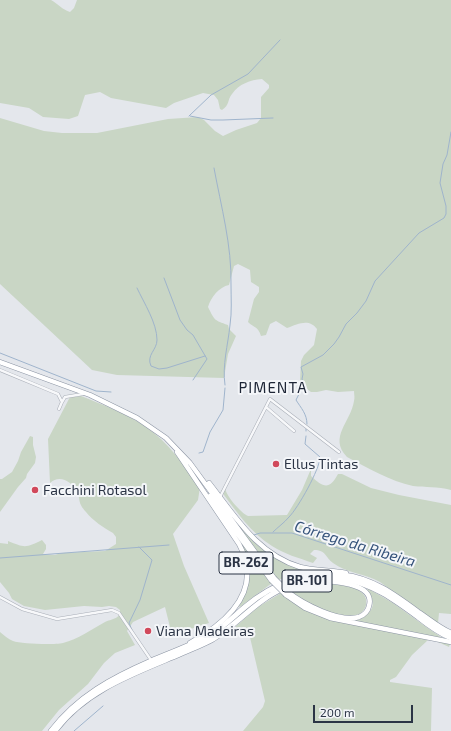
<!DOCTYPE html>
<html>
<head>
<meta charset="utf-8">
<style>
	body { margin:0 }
	#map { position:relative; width:451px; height:731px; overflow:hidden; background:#e4e7ec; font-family:"Exo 2",sans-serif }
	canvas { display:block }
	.scale { position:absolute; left:313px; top:705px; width:100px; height:18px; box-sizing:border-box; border:2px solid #2b3445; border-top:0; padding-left:5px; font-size:12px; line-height:14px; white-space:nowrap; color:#2b3445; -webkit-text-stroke:3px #f4f6f9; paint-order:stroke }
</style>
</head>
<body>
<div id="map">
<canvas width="451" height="731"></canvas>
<div class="scale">200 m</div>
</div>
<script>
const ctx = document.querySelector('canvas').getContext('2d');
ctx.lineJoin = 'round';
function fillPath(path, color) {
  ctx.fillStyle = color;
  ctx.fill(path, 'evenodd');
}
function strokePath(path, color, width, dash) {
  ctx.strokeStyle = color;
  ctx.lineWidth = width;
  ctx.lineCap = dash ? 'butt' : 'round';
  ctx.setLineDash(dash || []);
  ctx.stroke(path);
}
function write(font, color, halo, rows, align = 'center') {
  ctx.font = font + ' "Exo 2",sans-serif';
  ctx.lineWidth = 4;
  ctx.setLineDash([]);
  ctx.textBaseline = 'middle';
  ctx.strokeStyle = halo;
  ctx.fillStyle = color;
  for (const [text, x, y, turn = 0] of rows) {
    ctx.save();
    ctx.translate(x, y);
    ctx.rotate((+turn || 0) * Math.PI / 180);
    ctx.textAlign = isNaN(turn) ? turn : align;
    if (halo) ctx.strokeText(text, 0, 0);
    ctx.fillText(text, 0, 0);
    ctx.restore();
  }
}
const green = new Path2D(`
	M0,0h51c7,4 12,10 19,12l4,-4 3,-8h374v490c-14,-4 -25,-2 -38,-4 -23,-5 -45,-18 -66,-29 -19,-20 4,-35 7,-56 1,-3 0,-7 0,-10l-16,1 -12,-2 -9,2h-6l-9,-7 -2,-4 1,-20 3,-6 10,-10 3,-16c-8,-11 -19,-5 -30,-1l-11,-7 -6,3 -4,11 -5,1c-3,-10 -7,-8 -13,-14l6,-23 5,-7v-5l-8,-5 -1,-12 -12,-6 -4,2 -5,19c-10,2 -18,12 -21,22 7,14 6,13 20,18l1,4 7,7 -8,18 -4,24 -107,-3 -25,-5 -92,-86v-166l44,13 18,2h35l71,-14 30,-2 6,3 11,11 8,5 13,-6 21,-7 4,-5v-21l8,-9v-3l-7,-6c-12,1 -23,5 -30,15 -5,6 -2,11 -10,16l-2,-1 -2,-9 -4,-5 -11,-2 -29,10 -8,5 -55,-10 -11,-6 -15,3 -7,21 -9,3 -26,-2 -14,-9 -29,-5z
	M81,396c22,9 45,17 65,31 22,15 38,38 54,60l-2,13 -25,34 11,32 25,57 -37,12 -7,-28 -32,15 -6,9 8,14 -20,8 -11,10 -16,21 -29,26 -17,21h-42v-99c4,3 8,7 13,9 8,3 41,4 50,2 15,-4 28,-13 42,-21 6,-3 16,-3 15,-12l-4,-3 -7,-1 -7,1 -18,-1 -39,4 -21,-4 -12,-7 -3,-6 -9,-11v-39l8,1v-3c17,7 18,7 34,-1l4,5v4l-3,5 12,1 6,-2 44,-2 11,-7v-7l-3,-4c-9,-5 -21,-13 -27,-21 -9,-10 -5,-12 -9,-20 -5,-11 -18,-18 -27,-9l-2,-44 22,-42z
	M30,436l3,1v8l3,12 -1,6 -8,11 -1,4 -8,9 -18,25v-33h2l10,-7 6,-11 3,-9z
	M311,469v7c12,11 18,15 27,-2h4l29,14 28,7 52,10v109l-12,-1 -1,10 -6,-3 -52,-38c-14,-8 -34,-9 -47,-19 -8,-6 -7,-13 -19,-13l-4,4 7,4 -4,5c-14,-5 -29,-9 -41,-17 -21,-13 -36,-35 -51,-55l4,-4c0,8 16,26 23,29l39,-1 15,-25z
	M224,505c14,19 28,40 49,51 12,7 28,11 41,15l-20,4 -16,5 -55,-74z
	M225,521l47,62 -32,24 -1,-1 6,-13 2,-37 -7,-15z
	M312,584c13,-1 59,-1 54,21 -1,5 -5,9 -10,10 -14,3 -39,-6 -51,-13 -6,-3 -12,-9 -17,-13z
	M367,588l26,15 36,26 15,10 -94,-19c13,-1 28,-9 21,-24 -1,-3 -4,-6 -4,-8z
	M281,593l30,20 139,31 -1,3 -13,-6 -8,-1 -16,15 -16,22 -6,3v2l42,6 -1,43h-188l20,-24 2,-6 -17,-72 -20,6 -1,-1 31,-27z`);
const stream = new Path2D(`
	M189,116l22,-21 37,-21 32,-34
	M190,116l21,4h12l50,-2
	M214,168c7,38 18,78 17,117 0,13 1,27 -1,40 -2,20 -8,40 -5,60
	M164,278l16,42 7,10 6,5 14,24 -14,21
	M137,288c7,15 20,35 20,52 0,10 -11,15 -6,26l8,3 8,-1 38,-12
	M0,353l96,38 15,1
	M307,424c0,-10 -6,-16 -11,-24l8,-16 -2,-5 1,-5 -2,-7 22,-12 11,-11 5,-7 7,-13 11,-11 9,-12 9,-20 44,-48 25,-15 2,-4v-8l-6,-23 3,-19 4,-9 4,-23
	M306,431v-2
	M199,453l4,-1 7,-20 13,-22 2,-22
	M273,532c5,-5 11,-9 16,-15 9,-9 31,-48 31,-60l-15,-13 1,-8
	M254,535l6,-2h32l159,52
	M0,558l169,-13
	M132,630l-3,-7 11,-23 12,-40 -13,-13
	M74,731l29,-25`);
const minor = new Path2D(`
	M0,370l58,24 4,8
	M266,407l28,24
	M59,409l3,-7 3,-5 18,-3
	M220,497l50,-98 69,53
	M0,597l22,12 35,10 55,-9 7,3 32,47`);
const trunk = new Path2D(`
	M0,362l90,33 47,23 29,20 24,25 84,115
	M177,452l62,92c25,46 -11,78 -49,99
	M209,483c26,33 48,71 91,84 15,4 30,3 46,6
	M210,496l61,84
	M288,592c15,12 52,31 71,25 5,-2 9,-6 10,-11 7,-24 -39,-25 -54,-25
	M286,595l19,13 25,10 121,24`);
const motorway = new Path2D(`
	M51,731c27,-35 61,-53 100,-70 19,-8 38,-15 56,-24 14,-8 26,-20 38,-30 27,-23 61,-37 98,-32 29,3 52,20 75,37 11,7 21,16 33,21
	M55,731c30,-41 80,-58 125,-77 11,-5 22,-9 33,-15 25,-15 43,-39 71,-51 18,-8 39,-11 59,-9 29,4 52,21 75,38 10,8 21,16 33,21`);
const trunkBridge = new Path2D(`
	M274,578l14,14
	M271,580l15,15`);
const markers = [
	[276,464,4,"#d1495b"],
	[35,490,4,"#d1495b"],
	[148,631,4,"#d1495b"]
];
const shields = [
	[246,563,54],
	[307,581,50]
];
const shieldNames = [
	["BR-262",246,563],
	["BR-101",307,581]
];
const poiNames = [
	["Ellus Tintas",284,464],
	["Facchini Rotasol",43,490],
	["Viana Madeiras",156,631]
];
const neighbourhoodNames = [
	["PIMENTA",273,388]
];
const waterNames = [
	["Córrego da Ribeira",355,544,17]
];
fillPath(green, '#c9d6c5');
strokePath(stream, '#9fb4cc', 1);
strokePath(minor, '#a9aeb7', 3.5);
strokePath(trunk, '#8b94a3', 5.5);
strokePath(motorway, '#8b94a3', 6);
strokePath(minor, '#f7f8fa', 2.5);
strokePath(trunk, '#fff', 4.5);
strokePath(motorway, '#fff', 5);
strokePath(trunkBridge, '#8b94a3', 5.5, []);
strokePath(trunkBridge, '#fff', 4.5);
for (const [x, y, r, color] of markers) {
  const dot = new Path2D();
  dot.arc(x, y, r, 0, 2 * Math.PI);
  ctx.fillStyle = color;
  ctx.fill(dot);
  strokePath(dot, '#f4f6f9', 1.5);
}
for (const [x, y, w] of shields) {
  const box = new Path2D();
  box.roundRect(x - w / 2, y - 11, w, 22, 3);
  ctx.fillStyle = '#f4f6f9';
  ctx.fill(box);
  strokePath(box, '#2b3445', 1);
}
write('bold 13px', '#2b3445', null, shieldNames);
write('14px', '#2b3445', '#f4f6f9', poiNames, 'left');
ctx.letterSpacing = '1px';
write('15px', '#1d2536', '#f4f6f9', neighbourhoodNames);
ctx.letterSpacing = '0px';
write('italic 15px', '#34527a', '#f4f6f9', waterNames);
</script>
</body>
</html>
